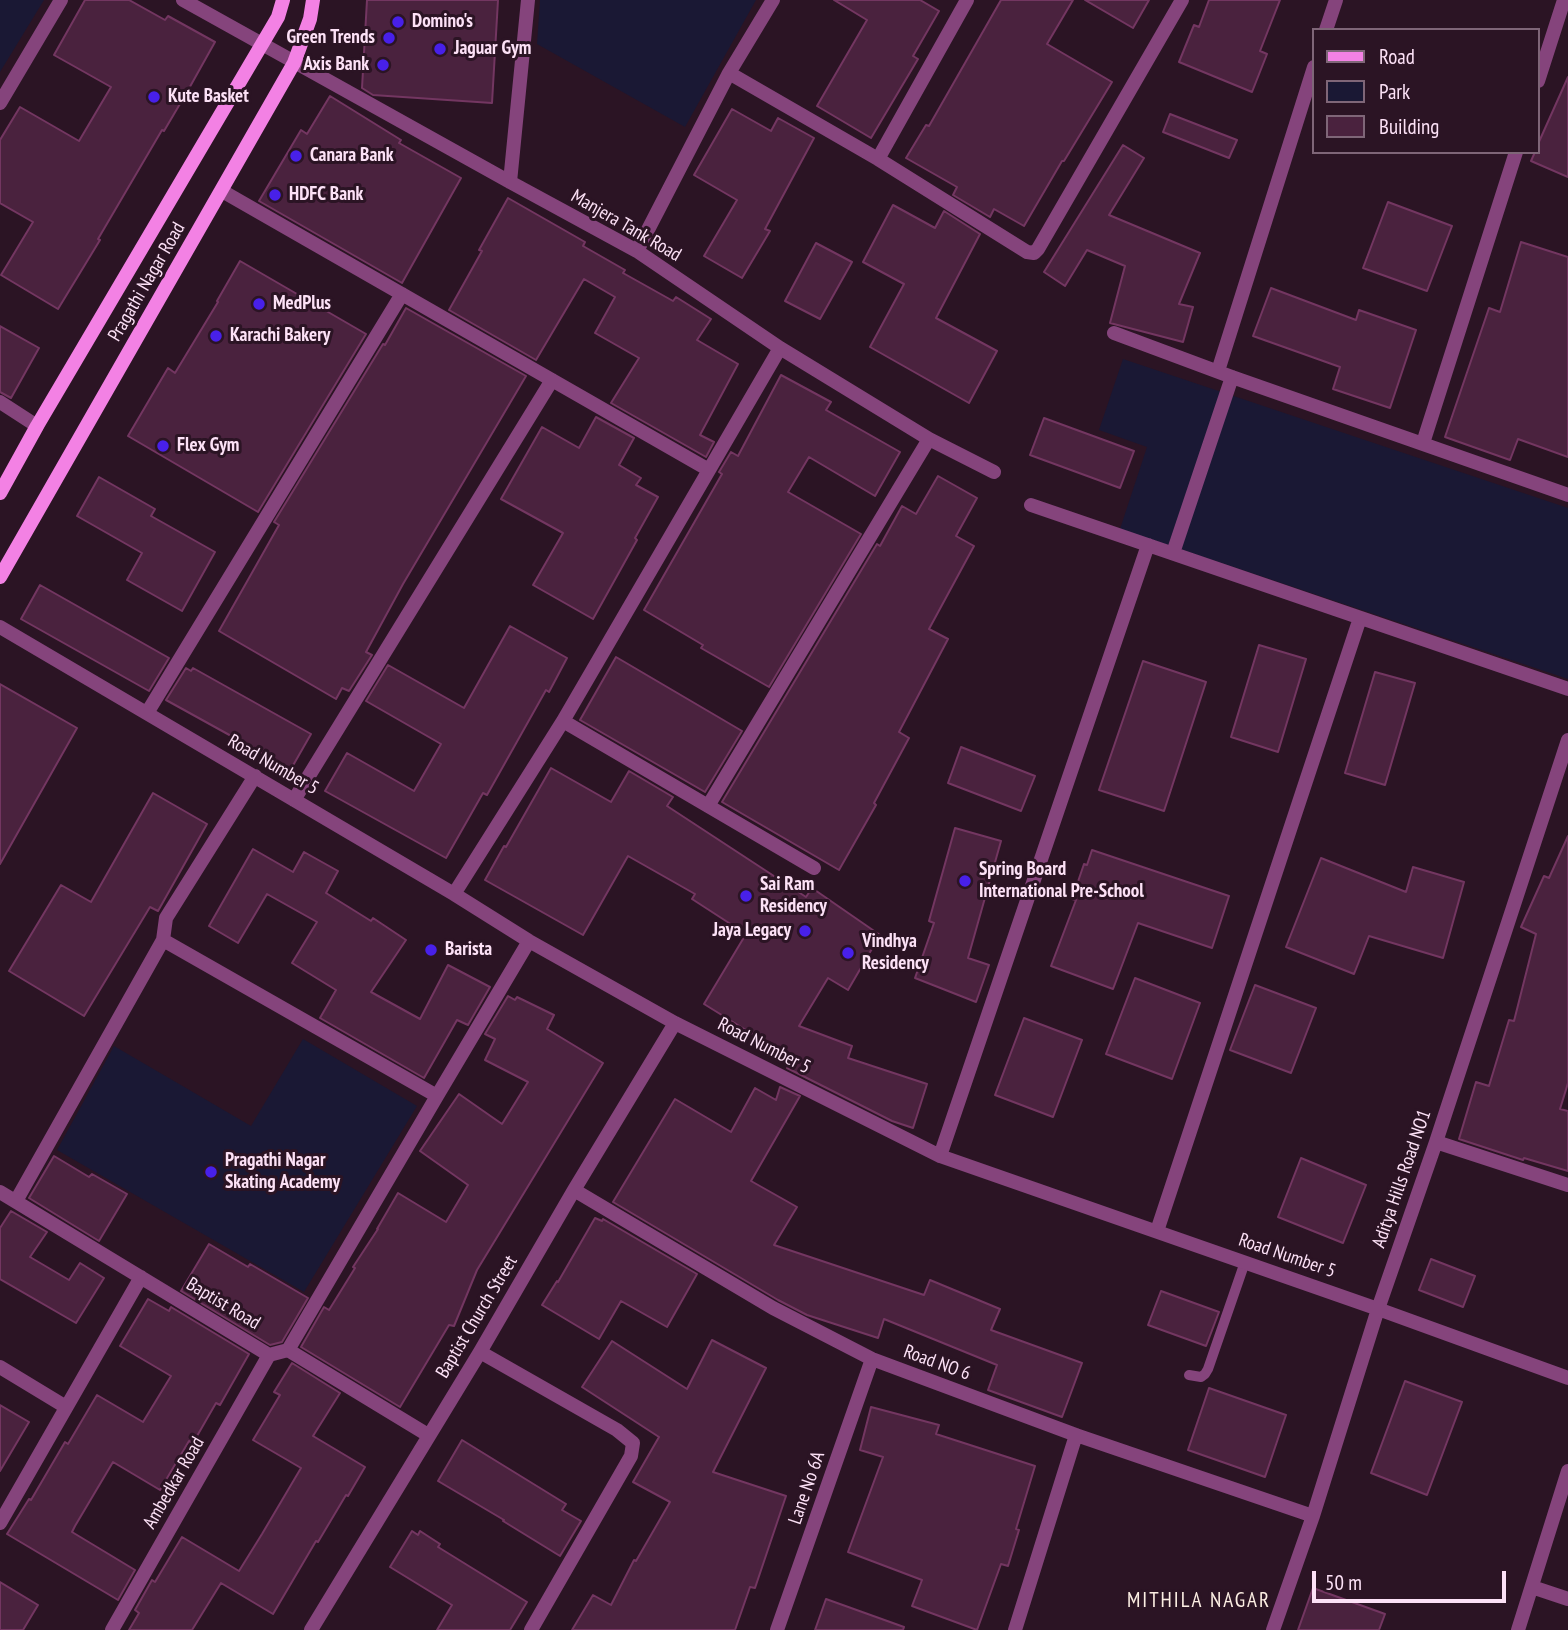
<!DOCTYPE html>
<html>
<head>
<meta charset="utf-8">
<style>
	body { margin:0 }
	#map { position:relative; width:1568px; height:1630px; overflow:hidden; background:#2b1424; font-family:"PT Sans Narrow",sans-serif }
	canvas { display:block }
	.legend { position:absolute; left:1312px; top:28px; width:228px; height:126px; box-sizing:border-box; background:#2b1424; border:2px solid #7f6678; margin:0; padding:9px 12px; list-style:none; font-size:21px; color:#fce1f6 }
	.legend li { display:flex; align-items:center; gap:14px; height:35px }
	.legend b { width:35px; border:2px solid #7f6678 }
	.scale { position:absolute; left:1312px; top:1571px; width:194px; height:32px; box-sizing:border-box; border:4px solid #fce1f6; border-top:0; padding-left:9px; font-size:21px; line-height:24px; white-space:nowrap; color:#fce1f6; -webkit-text-stroke:5px #2b1424; paint-order:stroke }
</style>
</head>
<body>
<div id="map">
<canvas width="1568" height="1630"></canvas>
<ul class="legend">
<li><b style="height:9px;background:#f381e4"></b>Road</li>
<li><b style="height:19px;background:#1a1834"></b>Park</li>
<li><b style="height:19px;background:#4a223e"></b>Building</li>
</ul>
<div class="scale">50 m</div>
</div>
<script>
const ctx = document.querySelector('canvas').getContext('2d');
ctx.lineJoin = 'round';
function fillPath(path, color) {
  ctx.fillStyle = color;
  ctx.fill(path, 'evenodd');
}
function strokePath(path, color, width, dash) {
  ctx.strokeStyle = color;
  ctx.lineWidth = width;
  ctx.lineCap = dash ? 'butt' : 'round';
  ctx.setLineDash(dash || []);
  ctx.stroke(path);
}
function write(font, color, halo, rows, align = 'center') {
  ctx.font = font + ' "PT Sans Narrow",sans-serif';
  ctx.lineWidth = 6;
  ctx.setLineDash([]);
  ctx.textBaseline = 'middle';
  ctx.strokeStyle = halo;
  ctx.fillStyle = color;
  for (const [text, x, y, turn = 0] of rows) {
    ctx.save();
    ctx.translate(x, y);
    ctx.rotate((+turn || 0) * Math.PI / 180);
    ctx.textAlign = isNaN(turn) ? turn : align;
    if (halo) ctx.strokeText(text, 0, 0);
    ctx.fillText(text, 0, 0);
    ctx.restore();
  }
}
const green = new Path2D(`
	M0,0h44l-44,72z
	M540,0h216l-71,127 -148,-83z
	M1123,359l445,149v171l-448,-150 27,-82 -48,-17z
	M303,1039l114,67 -113,186 -247,-142 57,-104 137,80z`);
const building = new Path2D(`
	M85,0h44l36,20 3,-4 47,26 -28,50 -23,39 -2,-1 -64,109 2,1 -42,69 -57,-34 32,-53 -33,-19v-63l20,-33 59,34 32,-54 -57,-32z
	M367,0h131l-6,103 -119,-8 -11,-7z
	M834,0h86l19,11 -26,45 5,3 -47,79 -54,-32 50,-86z
	M1001,0h72l-26,44 65,38 -48,79h-2l-38,65 -30,-17 -4,8 -37,-22 4,-8 -51,-29 20,-33 3,1z
	M1085,0h64l-16,28z
	M1209,0h71l-20,51 7,3 -15,38 -73,-30 15,-37 5,2z
	M1568,77v100l-37,-16 4,-9h3v-8z
	M330,96l71,44 -2,3 62,35 -59,105 -143,-82 42,-71 6,4z
	M732,109l39,22 7,-13 36,20 -49,91 5,2 -28,47 -38,-22 33,-56 -43,-25z
	M1170,114l67,26 -8,18 -66,-26z
	M1123,145l21,13 -35,57 91,38 -21,51 14,3 -10,35 -73,-19 15,-57 -38,-16 -22,36 -21,-14z
	M508,198l77,44 -2,4 42,24 -2,3 50,28 3,-4 35,22 -14,21 41,24 -38,71 14,7 -8,15 -95,-54 28,-45 -44,-25 20,-36 -31,-18 -48,81 -87,-50 33,-59 -3,-1z
	M1388,202l64,24 -25,65 -64,-23z
	M893,205l42,23 9,-17 36,23 -44,84 61,33 -28,52 -99,-56 34,-63 -41,-22z
	M1521,242l47,15v200l-50,-18 -8,21 -65,-23 44,-129 11,4z
	M816,243l36,19 -32,57 -35,-18z
	M240,261l126,73 -108,178 -130,-76 40,-68 7,5 43,-71 -1,-1z
	M1271,288l85,32 3,-10 57,20 -26,78 -57,-19 7,-22 -87,-31z
	M406,308l120,68 -123,208 -37,68 6,3 -23,36 -7,-3 -6,11 -117,-68 60,-106 -5,-3 109,-178 2,1z
	M0,326l39,22 -28,50 -11,-6z
	M781,375l50,27 -5,8 74,42 -25,44 -66,-39 -21,35 73,42 -92,153 -68,-39 2,-3 -59,-35 78,-136 -3,-2 12,-20 7,4z
	M596,417l38,21 -15,27 22,13 -5,7 22,12 -23,41 2,2 -44,79 -60,-34 30,-52 -62,-34 41,-72 37,21z
	M1044,418l90,33 -14,37 -90,-33z
	M938,476l39,22 -21,38 18,10 -45,83 19,10 -49,93 10,6 -35,65 2,2 -37,65 -117,-68 155,-258 3,2 22,-40 14,8z
	M99,477l56,32 -4,7 64,36 -33,59 -55,-31 15,-27 -65,-37z
	M40,585l129,73 -20,33 -128,-72z
	M510,626l57,32 -18,34 -3,-2 -59,105 -4,-2 -37,65 -121,-67 22,-38 67,38 27,-47 -75,-43 22,-36 76,43z
	M1259,645l47,14 -28,93 -47,-15z
	M616,657l126,74 -37,61 -125,-72z
	M1143,661l63,21 -42,129 -65,-21z
	M186,668l5,3 2,-3 118,66 -20,35 -125,-69z
	M1375,672l40,11 -30,102 -40,-12z
	M0,684l77,44 -77,136z
	M961,747l74,29 -14,35 -73,-28z
	M551,768l60,34 18,-31 44,26 -6,9 139,91 6,-9 68,47 -32,55 -20,-12 -29,48 53,20 -4,12 79,26 -14,44 -21,-7 -105,-53 4,-10 -87,-54 42,-70 -54,-35 3,-5 -67,-38 -45,79 -98,-55 19,-34 2,1z
	M153,793l54,31 -49,87 -8,-4 -66,109 -75,-45 52,-86 30,17z
	M955,828l46,13 -33,117 21,7 -13,37 -61,-24 19,-55 -5,-2z
	M1568,836v247l-8,26 8,2v60l-44,-13 -1,2 -64,-21 17,-57 13,4 20,-66 5,1 22,-87 -15,-7 23,-51 5,2z
	M253,849l40,23 11,-20 34,19 -12,22 45,28 2,-3 33,22 -35,52 49,27 28,-54 42,22 -22,38 -11,-5 -33,58 -104,-60 16,-28 -44,-27 25,-41 -50,-28 -29,49 -29,-17z
	M1092,850l137,46 -17,52 -74,-25 -25,66 -62,-23 25,-66 -4,-1 12,-35 3,1z
	M1321,858l85,34 7,-25 51,15 -21,76 -74,-22 -15,38 -68,-27z
	M1135,978l65,25 -28,76 -66,-25z
	M1255,985l61,23 -25,65 -61,-23z
	M508,996l7,4 2,-3 37,18 -7,14 56,34 -126,207 -23,56 -5,-1 -49,82 -99,-60 23,-40 5,3 26,-42 -2,-1 25,-38h-1l21,-36 48,29 22,-37 -48,-34 39,-57 43,30 26,-42 -43,-22 10,-21 -10,-5z
	M1024,1018l58,22 -29,77 -58,-22z
	M780,1087l20,9 -49,85 46,26 -23,38 150,50 6,-15 70,29 -9,21 91,33 -20,54 -74,-27 9,-25 -113,-46 -6,19 -71,-23 -29,-15 -165,-98 62,-103 56,33 24,-44 21,12z
	M54,1156l35,21 3,-3 35,20 -28,47 -70,-43z
	M1301,1158l65,27 -23,58 -65,-26z
	M11,1211l36,21 -17,25 39,23 11,-17 24,15 -28,45 -76,-44v-51z
	M595,1218l7,3 1,-2 94,55 -30,53 -46,-26 -22,38 -57,-34 15,-24 1,1z
	M209,1244l39,23 2,-3 58,34 -26,44 -12,3 -89,-54z
	M1431,1259l44,17 -12,31 -44,-17z
	M1161,1291l58,21 -13,34 -58,-21z
	M148,1299l21,12 2,-4 78,47 -29,51 -4,-2 -23,40 -4,-2 -29,49 -47,-28 -38,64 -3,6 63,38 -17,30 -111,-66 22,-35 2,1 34,-58 3,2 29,-49 46,27 28,-46 -51,-30z
	M712,1340l54,28 -53,104 73,24 -31,92 -5,-1 -15,43h-163l21,-35 18,10 23,-45 2,1 34,-59 -37,-20 26,-45 -77,-50 30,-46 75,48z
	M292,1363l48,30 -27,43 52,31 -17,29 -2,-1 -28,47 -2,-1 -43,73 -52,-31 -29,47h-63l10,-17 -4,-3 17,-30 3,2 27,-45 57,34 23,-37 39,-66 -48,-28 27,-45 -6,-3z
	M1405,1381l57,21 -35,93 -56,-22z
	M1209,1388l77,27 -21,62 -77,-27z
	M0,1405l29,17 -29,49z
	M871,1407l68,18 -3,9 99,32 -19,63 3,1 -11,36 -7,-2 -24,66 -65,-24 10,-26 -74,-28 35,-95 -23,-7z
	M462,1440l104,64 -4,6 19,11 -21,35 -57,-35 1,-1 -66,-39z
	M412,1531l6,4 2,-4 20,13 -2,3 89,55 -17,28h-73l15,-25 -62,-38z
	M0,1582l38,23 -15,25h-23z
	M1313,1588l72,26 -6,16h-81z
	M826,1599l78,28 -1,3h-88z`);
const lane = new Path2D(`
	M1189,1375l12,2 4,-3 3,-5 37,-107`);
const street = new Path2D(`
	M183,0l327,182 127,69 143,97 149,91 65,33
	M1326,30l10,-30
	M729,73l149,86 149,93 7,1 4,-4 144,-249
	M1538,81l26,-81
	M0,103l61,-103
	M878,159l89,-159
	M510,182l18,-182
	M222,191l487,279
	M637,251l92,-178 44,-73
	M1114,333l118,44 336,118
	M1218,371l96,-304
	M0,402l37,24
	M1423,443l93,-291
	M1031,505l537,184
	M1173,553l59,-176
	M0,627l454,267 75,47 146,82 265,133 438,153 190,69
	M147,713l255,-419
	M563,721l251,147
	M294,800l258,-420
	M708,806l221,-367
	M454,894l109,-173 217,-373
	M163,940l274,156 -149,254
	M437,1096l92,-155
	M1436,1142l132,43
	M940,1156l208,-611
	M574,1190l199,118 99,51 204,76 237,81
	M0,1192l269,163 19,-5 140,85
	M16,1201l147,-261 3,-22 89,-142
	M1157,1231l203,-613
	M480,1352l137,78 16,13 -2,13 -100,174
	M0,1367l66,40
	M0,1523l141,-246
	M1532,1587l36,12
	M112,1630l157,-275
	M311,1630l169,-278 94,-162 101,-167
	M777,1630l95,-271
	M1015,1630l61,-195
	M1273,1630l40,-114 65,-207 58,-167 132,-402
	M1518,1630l50,-159`);
const secondary = new Path2D(`
	M0,493l37,-67 241,-409 5,-17
	M0,577l294,-514 16,-44 3,-19`);
const markers = [
	[398,22,7,"#4820e9"],
	[389,38,7,"#4820e9"],
	[440,49,7,"#4820e9"],
	[383,65,7,"#4820e9"],
	[154,97,7,"#4820e9"],
	[296,156,7,"#4820e9"],
	[275,195,7,"#4820e9"],
	[259,304,7,"#4820e9"],
	[216,336,7,"#4820e9"],
	[163,446,7,"#4820e9"],
	[965,881,7,"#4820e9"],
	[746,896,7,"#4820e9"],
	[805,931,7,"#4820e9"],
	[431,950,7,"#4820e9"],
	[848,953,7,"#4820e9"],
	[211,1172,7,"#4820e9"]
];
const poiNames = [
	["Domino's",412,22],
	["Green Trends",375,38,"right"],
	["Jaguar Gym",454,49],
	["Axis Bank",369,65,"right"],
	["Kute Basket",168,97],
	["Canara Bank",310,156],
	["HDFC Bank",289,195],
	["MedPlus",273,304],
	["Karachi Bakery",230,336],
	["Flex Gym",177,446],
	["Spring Board",979,870],
	["International Pre-School",979,892],
	["Sai Ram",760,885],
	["Residency",760,907],
	["Jaya Legacy",791,931,"right"],
	["Vindhya",862,942],
	["Residency",862,964],
	["Barista",445,950],
	["Pragathi Nagar",225,1161],
	["Skating Academy",225,1183]
];
const streetNames = [
	["Manjera Tank Road",626,226,30],
	["Pragathi Nagar Road",147,282,-60],
	["Road Number 5",273,765,30],
	["Road Number 5",764,1046,27],
	["Aditya Hills Road NO1",1402,1179,-71],
	["Road Number 5",1287,1256,19],
	["Baptist Road",223,1304,31],
	["Baptist Church Street",477,1317,-59],
	["Road NO 6",937,1363,20],
	["Ambedkar Road",174,1483,-60],
	["Lane No 6A",807,1488,-71]
];
const neighbourhoodNames = [
	["MITHILA NAGAR",1199,1601]
];
fillPath(green, '#1a1834');
fillPath(building, '#4a223e');
strokePath(building, '#733661', 2);
strokePath(lane, '#85447c', 10);
strokePath(street, '#85447c', 14);
strokePath(secondary, '#f381e4', 14);
for (const [x, y, r, color] of markers) {
  const dot = new Path2D();
  dot.arc(x, y, r, 0, 2 * Math.PI);
  ctx.fillStyle = color;
  ctx.fill(dot);
  strokePath(dot, '#2b1424', 2.5);
}
write('bold 19px', '#fce1f6', '#2b1424', poiNames, 'left');
write('19px', '#fce1f6', '#2b1424', streetNames);
ctx.letterSpacing = '2px';
write('21px', '#fceee3', '#2b1424', neighbourhoodNames);
ctx.letterSpacing = '0px';
</script>
</body>
</html>
